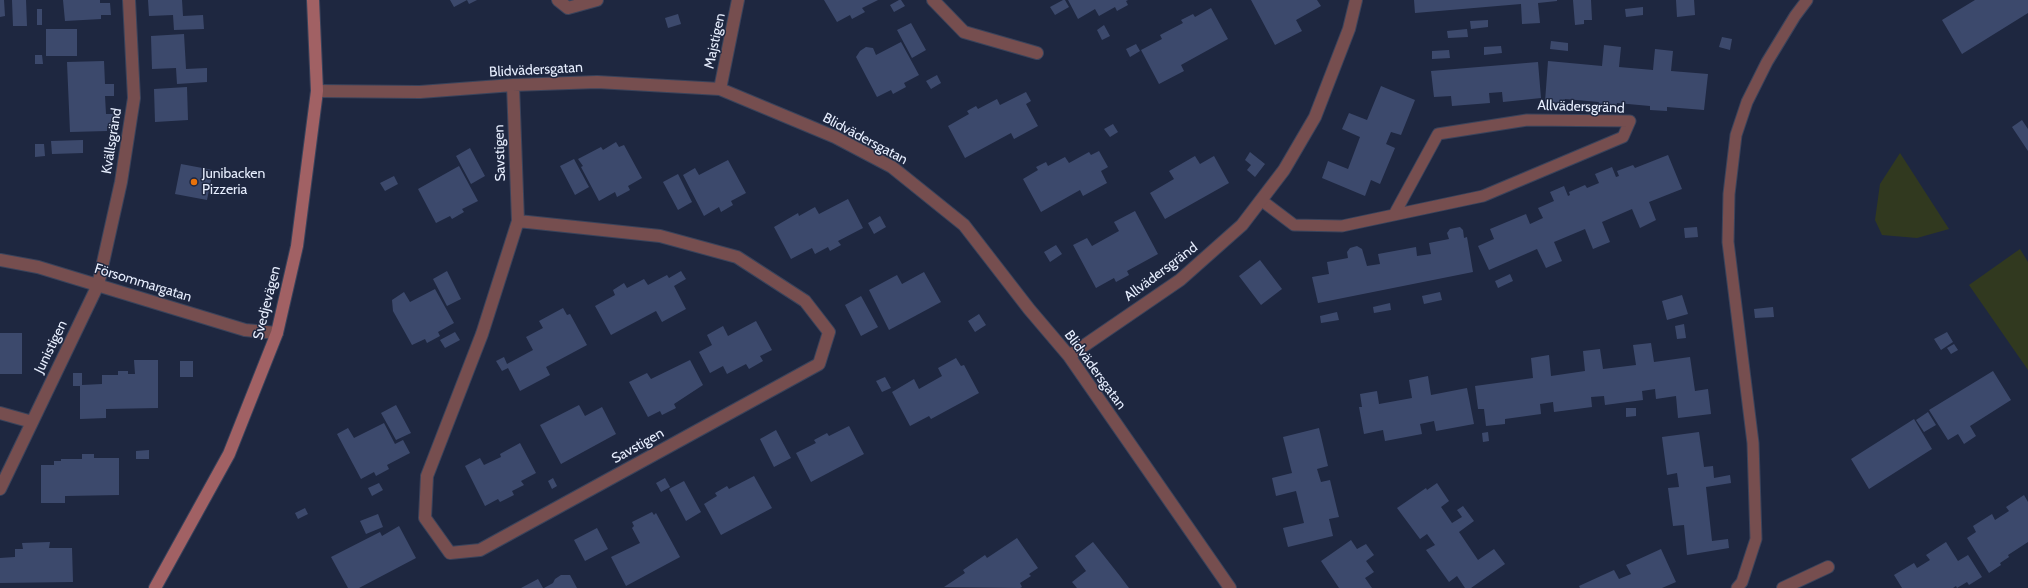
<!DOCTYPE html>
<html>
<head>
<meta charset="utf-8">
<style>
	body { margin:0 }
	canvas { display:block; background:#1e2740 }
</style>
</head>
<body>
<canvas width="2028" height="588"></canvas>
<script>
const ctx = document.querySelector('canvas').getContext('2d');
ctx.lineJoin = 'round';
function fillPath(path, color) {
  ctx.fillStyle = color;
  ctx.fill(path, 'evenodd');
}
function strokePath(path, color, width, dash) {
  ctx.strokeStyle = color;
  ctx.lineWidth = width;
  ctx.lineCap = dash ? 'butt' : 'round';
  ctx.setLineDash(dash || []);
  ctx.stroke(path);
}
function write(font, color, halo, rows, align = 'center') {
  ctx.font = font + ' Cabin,sans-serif';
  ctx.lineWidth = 3;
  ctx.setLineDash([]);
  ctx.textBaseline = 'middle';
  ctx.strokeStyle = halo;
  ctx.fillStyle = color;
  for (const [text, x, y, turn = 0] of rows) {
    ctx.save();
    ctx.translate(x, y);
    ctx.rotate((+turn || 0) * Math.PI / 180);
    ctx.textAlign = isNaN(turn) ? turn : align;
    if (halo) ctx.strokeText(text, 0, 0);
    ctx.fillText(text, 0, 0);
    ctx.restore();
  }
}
const green = new Path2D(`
	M1900,153l49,76 -32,9 -35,-3 -7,-15 5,-36z
	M2020,249l8,13v108l-59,-85z`);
const building = new Path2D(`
	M0,0h4l1,16 -5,1z
	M12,0h14l1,26h-14z
	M63,0h37v3h10l1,12h-10v4l-36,2z
	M148,0h34l1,16 20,-1 1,14 -30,1 -1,-15 -24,1z
	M450,0h27l-8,4 -2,-4 -13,7z
	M824,0h54l-16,8 3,4 -13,7 -2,-4 -13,7z
	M899,0h2l4,6 -11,6 -4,-7z
	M1063,0h2l4,7 -14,8 -5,-8z
	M1068,0h60l-2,1 2,4 -11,6 -2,-4 -16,9 -4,-7 -17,10z
	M1251,0h66l4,6 -25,14 6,11 -27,14z
	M1414,0h143v1l-19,2 2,20 -18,1 -1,-20 -106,9z
	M1573,0h18l1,20h-8v4l-9,1z
	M1676,0h18l1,15 -18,2z
	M1975,0h53v13l-66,41 -20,-34z
	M1643,7v8l-17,2 -1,-8z
	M1211,8l17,31 -47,26 3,6 -25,13 -18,-34 21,-11 -2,-4 23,-12 -2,-3 12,-6 2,3z
	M37,9h5v16h-5z
	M678,14l3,10 -13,4 -3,-10z
	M1488,20v7l-17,2 -1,-8z
	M911,23l15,27 -14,8 -15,-28z
	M1104,25l6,11 -8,4 -5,-10z
	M46,29h31v27h-31z
	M1467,29l1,8 -20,1 -1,-7z
	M184,34l2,35 21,-1v14l-30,2 -1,-16 -24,1 -1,-33z
	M1722,37l10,2 -2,11 -11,-3z
	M1551,41l17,2v8l-18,-2z
	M901,42l18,33 -15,8 2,4 -13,7 -2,-4 -14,7 -21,-40 4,-6 6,-4 7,1 3,7z
	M1136,44l4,7 -10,6 -4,-8z
	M1604,45l17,2 -2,20 34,3 2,-21 18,2 -2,20 37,3 -4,36 -37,-3v4l-17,-1v-4l-33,-3 -1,4 -18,-2 1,-3 -34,-3 -1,4 -19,-1 3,-41 54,5z
	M1501,46l1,7 -18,2v-8z
	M1449,50l1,8 -18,1v-8z
	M35,55h7l1,9h-8z
	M104,61l1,23h9v12h-9l1,18h10v12h-9v5l-37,1 -3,-70z
	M1538,62l3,36 -38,4 -1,-10 -13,1 1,10 -38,3 -1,-10 -17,1 -3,-26z
	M937,75l4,8 -10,6 -5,-8z
	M1381,86l34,14 -14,35 -10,-3 -5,12 9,4 -15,36 -9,-4 -6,16 -43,-18 6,-17 20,8 12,-32 -18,-8 7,-16 18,7z
	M187,87l1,33 -33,2 -1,-33z
	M1026,92l5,9 -5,3 12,22 -24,13 -3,-6 -46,25 -17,-32 21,-12 -2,-3 9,-5 2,3 19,-10 3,6z
	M2022,120l6,9v22l-16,-24z
	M1113,124l5,8 -8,5 -6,-8z
	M83,140v13l-31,1 -1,-13z
	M616,142l3,5 5,-2 18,33 -14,8 2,4 -13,7 -2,-5 -16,9 -18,-34 2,-1 -5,-7 23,-12 2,3z
	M35,144h9l1,12 -10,1z
	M470,148l15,28 -14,8 -15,-28z
	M1099,151l9,16 -7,4 6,12 -24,13 -3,-6 -39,22 -18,-33 15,-9 -2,-3 10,-5 2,4 17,-9 4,6 20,-11 2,3z
	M1250,152l15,12 -10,13 -8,-7 4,-5 -6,-5z
	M1668,155l14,34 -33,13 7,18 -16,8 -8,-19 -30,13 8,20 -17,7 -8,-20 -31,13 8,19 -16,7 -9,-19 -48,21 -11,-24 16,-7 -4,-10 36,-15 4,10 13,-6 -5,-10 16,-7 -4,-9 14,-6 4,10 2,-1 -1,-3 16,-7 2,3 12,-5 -4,-9 17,-7 4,10 3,-1 -2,-5 16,-6 2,3z
	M1195,156l5,8 14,-8 15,27 -64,36 -15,-26 24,-14 -5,-8z
	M574,159l15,28 -14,8 -15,-29z
	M728,160l18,33 -15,8 2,4 -12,7 -2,-5 -15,9 -21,-41 12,-7 4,7z
	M181,164l32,6 -6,30 -32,-6z
	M459,166l19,35 -16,8 2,3 -12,7 -2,-3 -14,7 -18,-34z
	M678,174l14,28 -14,8 -15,-28z
	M394,176l4,8 -13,7 -5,-8z
	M848,199l15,29 -25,13 3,4 -11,6 -2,-4 -13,7 -3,-6 -21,11 -17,-32 24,-14 1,3 16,-9 4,7z
	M1135,211l23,43 -31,17 2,4 -13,7 -2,-4 -18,10 -23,-43 14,-7 5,8 27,-15 -5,-9z
	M880,216l6,11 -12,7 -6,-11z
	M1460,227l3,3 1,8 3,-1 6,35 -155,31 -6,-26 17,-3 -2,-12 21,-4 -1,-6 3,-4 7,-2 5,3 5,17 13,-2 -2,-10 38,-7 1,9 14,-2 -2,-11 20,-4 -2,-6 3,-4z
	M1697,227l1,10 -13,1 -1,-10z
	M1056,245l6,9 -12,8 -6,-10z
	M1260,260l22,29 -21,16 -22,-29z
	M447,271l14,28 -14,7 -14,-27z
	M681,271l5,8 -12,7 12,23 -24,13 -6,-11 -45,24 -16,-29 20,-11 -2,-5 11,-7 3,5 17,-9 4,6 19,-10 2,3z
	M924,272l17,30 -52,28 -20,-40 28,-15 5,9z
	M1510,274l3,7 -15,7 -3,-7z
	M435,289l19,34 -16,9 2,4 -13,7 -2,-4 -13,6 -19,-34 -1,-11 12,-8 6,10z
	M1440,292l2,8 -18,4 -2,-8z
	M1682,295l6,19 -21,6 -5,-19z
	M861,296l17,31 -17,9 -16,-31z
	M1390,303l1,7 -17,3 -1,-6z
	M1773,307l1,10 -19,1 -1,-9z
	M563,308l4,7 3,-1 17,31 -41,22 4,8 -30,16 -12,-23 -6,3 -6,-10 8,-4 3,7 26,-14 -7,-13 17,-9 -4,-7z
	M1337,312l2,8 -18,3 -1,-7z
	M979,314l7,11 -11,7 -7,-11z
	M756,321l16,29 -12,6 3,5 -14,8 -3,-5 -19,10 -4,-8 -13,7 -11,-21 13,-7 -5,-10 16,-9 5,10z
	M1684,324l2,14 -9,1 -2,-13z
	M455,332l5,8 -15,8 -5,-8z
	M1947,332l6,10 -12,8 -7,-11z
	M0,333h22v41h-22z
	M1651,343l3,19 36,-5 5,34 13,-2 3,25 -33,4 -2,-22 -20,3 -1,-10 -13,2 1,9 -38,5 -1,-9 -13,1 1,10 -38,5 -1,-10 -13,2 1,10 -36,5v5l-19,2 -2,-17h-6l-3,-23 58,-8 -2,-20 18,-3 2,21 34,-5 -2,-20 17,-2 3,20 33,-4 -3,-20z
	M1954,344l4,6 -7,4 -4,-6z
	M956,358l5,8 3,-1 15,28 -48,26 -2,-3 -19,10 -18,-34 22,-13 5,10 23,-13 -4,-8z
	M134,360h24v48l-52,1v9l-26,1v-33h-7v-13h9v12l20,-1v-9h16v-4h10v3h7z
	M690,360l13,25 -29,19 2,4 -14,7 -2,-4 -12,6 -19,-35 18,-9 4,6z
	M180,361h13v16h-13z
	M1993,371l18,29 -41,26 6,10 -12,8 -6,-10 -10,6 -19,-30z
	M1428,376l3,19 36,-7 7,36 -38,7 -2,-10 -14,3 2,10 -37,7 -2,-11 -19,4 -5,-27h3l-2,-13 17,-3 2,13 33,-6 -3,-18z
	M885,377l6,11 -9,4 -6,-11z
	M396,405l15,28 -15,7 -15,-27z
	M579,405l6,11 17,-9 14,27 -55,30 -21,-39z
	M1626,408h10v8l-10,1z
	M1928,412l8,13 -12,7 -8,-12z
	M1914,419l18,30 -63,40 -18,-30z
	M384,423l11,21 8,-4 7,13 -23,12 2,4 -13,7 -2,-4 -13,7 -24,-45 11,-6 6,10z
	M849,426l15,28 -53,28 -15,-29 20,-10 -2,-3 13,-7 2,3z
	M1319,428l9,38 -11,3 4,13 9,-2 9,37 -10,2 4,17 -45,11 -5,-19 21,-5 -8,-32 -20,5 -4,-18 20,-5 -9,-36z
	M776,430l15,28 -17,9 -14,-28z
	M1488,432l1,9 -6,1 -1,-9z
	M1699,432l5,35 9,-1 1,12 16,-3 1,8 -25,4 6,54 16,-2 1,9 -42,7 -3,-30 -11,1 -5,-38 11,-1 -2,-14 -10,2 -5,-38z
	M520,443l16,30 -15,8 3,4 -12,6 2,4 -14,7 -2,-3 -13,7 -20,-40 15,-8 4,7 17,-8 -1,-3z
	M149,450v9h-13v-8z
	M82,454h12v4h25v37l-54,1v7h-24v-38h13v-4h7v-2h21z
	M754,476l18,32 -51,27 -17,-31 13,-8 -2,-3 12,-7 2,3z
	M553,478l4,8 -5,3 -4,-8z
	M665,478l5,9 -9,5 -5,-9z
	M684,481l17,31 -15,9 -17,-32z
	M379,483l4,7 -11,6 -4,-8z
	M1437,483l12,18 -8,6 11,16 10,-6 -5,-7 6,-4 11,15 -15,11 19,28 16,-11 11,15 -34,24h-6l-8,-12 -8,6 -23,-32 9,-5 -8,-11 -7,5 -23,-31 29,-20 1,2z
	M2024,495l4,7v40l-20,13 1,2 -9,6 1,2 -12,8 -22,-35 9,-6 -3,-6 19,-12 3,6 14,-9 -3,-4z
	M305,508l3,6 -10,5 -3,-6z
	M652,512l2,3 2,-2 24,44 -54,29 -15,-29 29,-14 -8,-15 2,-2 -2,-4z
	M378,514l5,13 -17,7 -6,-13z
	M399,526l17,32 -57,30h-11l-17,-31 49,-25 2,4z
	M597,528l11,21 -23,12 -11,-21z
	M1017,538l21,30 -9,6 2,2 -11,7 2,4 -2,1 -76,-1 21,-14 -2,-3 22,-15 2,3z
	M1351,540l6,9 9,-5 8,11 -8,6 8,11 -9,6 7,10h-33l-18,-27z
	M50,542l-1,6h23l1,34 -73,1v-25l15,-1v-8h8l-1,-6z
	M1093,542l27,34 9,12h-52l-5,-6 14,-11 -11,-15z
	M1946,542l12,19 10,-6 14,22 -13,8 -2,-3 -10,6 -1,-2 -3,2h-51l-8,-13 20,-12 3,5 13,-8 -4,-5z
	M1661,549l15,33 -14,6h-82l-1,-2 35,-16 5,9 12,-5 -5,-9z
	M561,575h9l7,13h-33l9,-5 2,-4z
	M538,579l5,9h-22z`);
const lane = new Path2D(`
	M1261,200l33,25 48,1 141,-30 140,-59 7,-16 -103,-1 -89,14 -43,79
	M1737,588l5,-6 14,-43 -3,-96 -25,-201 1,-48 7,-59 11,-33 20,-40 28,-46 12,-16`);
const street = new Path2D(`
	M558,0l10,8 29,-8
	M933,0l31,32 73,21
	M513,85l5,136 -36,113 -55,142 -2,42 25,35 30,-3 339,-186 10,-32 -24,-31 -68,-44 -77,-21 -142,-15
	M720,89l18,-89
	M317,91l103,1 93,-7 84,-3 123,7 115,48 57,30 72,58 65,84 40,47 161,232
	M0,260l38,7 207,63 32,3
	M1069,356l111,-76 62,-55 42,-55 31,-53 34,-88 7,-29
	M0,413l32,9
	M0,489l98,-204 23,-103 13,-84 -5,-98
	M1783,588l45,-21`);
const secondary = new Path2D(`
	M155,588l74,-134 48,-121 20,-87 20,-155 -4,-91`);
const markers = [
	[194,182,4,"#e8710a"]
];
const streetNames = [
	["Majstigen",715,41,-78],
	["Blidvädersgatan",536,70,-3],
	["Allvädersgränd",1581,107,2],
	["Blidvädersgatan",865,139,28],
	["Kvällsgränd",112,141,-81],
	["Savstigen",500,153,-92],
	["Allvädersgränd",1161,272,-37],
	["Försommargatan",143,283,17],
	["Svedjevägen",267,303,-76],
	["Junistigen",51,347,-64],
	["Blidvädersgatan",1095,370,54],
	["Savstigen",638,446,-29]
];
const poiNames = [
	["Junibacken",202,174],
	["Pizzeria",202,190]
];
fillPath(green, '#31391f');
fillPath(building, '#3c496c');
strokePath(lane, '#3a435b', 13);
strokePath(street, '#3a435b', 14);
strokePath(secondary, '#3a435b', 14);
strokePath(lane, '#764e4f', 11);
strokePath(street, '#764e4f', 12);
strokePath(secondary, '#a16164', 12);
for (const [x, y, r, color] of markers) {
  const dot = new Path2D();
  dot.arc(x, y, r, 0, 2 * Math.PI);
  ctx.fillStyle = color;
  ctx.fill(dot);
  strokePath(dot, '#1e2740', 1.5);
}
write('14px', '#e7eefe', '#1e2740', streetNames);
write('14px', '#e7eefe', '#1e2740', poiNames, 'left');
</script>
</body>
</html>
